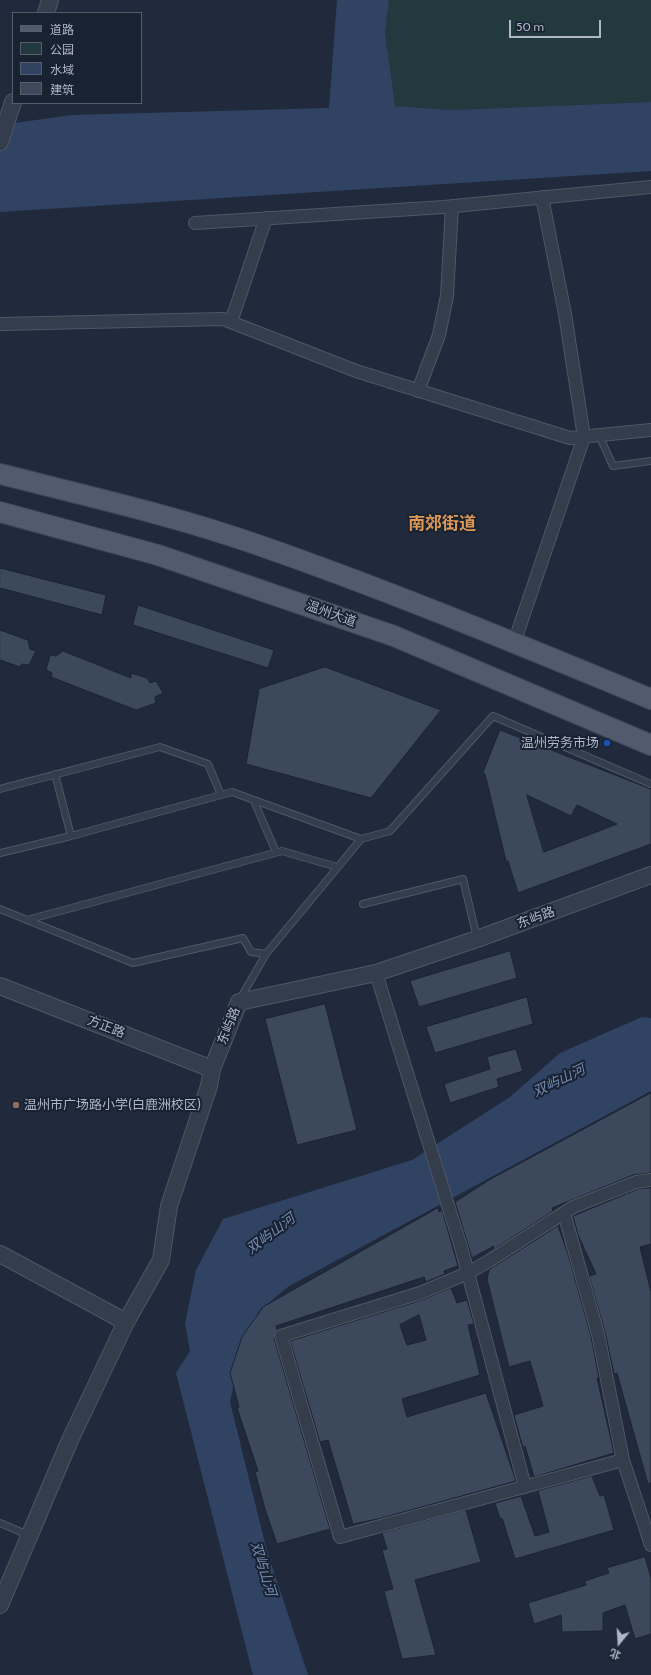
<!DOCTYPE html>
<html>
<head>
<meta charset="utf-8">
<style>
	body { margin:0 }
	#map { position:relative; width:651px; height:1675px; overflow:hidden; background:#202a3c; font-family:Cabin,"Noto Sans SC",sans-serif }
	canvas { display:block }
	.legend { position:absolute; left:12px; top:12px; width:130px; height:92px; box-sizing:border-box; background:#192231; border:1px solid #555e6d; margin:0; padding:5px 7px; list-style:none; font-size:12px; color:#afb7c8 }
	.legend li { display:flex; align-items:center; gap:8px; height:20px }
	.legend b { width:20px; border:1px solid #555e6d }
	.north { position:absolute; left:599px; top:1623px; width:40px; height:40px; -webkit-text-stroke:3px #192231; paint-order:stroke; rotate:198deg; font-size:11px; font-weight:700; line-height:16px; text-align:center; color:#afb7c8 }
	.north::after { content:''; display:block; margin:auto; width:14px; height:18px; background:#afb7c8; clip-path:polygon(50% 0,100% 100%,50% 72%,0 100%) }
	.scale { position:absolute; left:509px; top:20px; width:92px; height:18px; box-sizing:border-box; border:2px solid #afb7c8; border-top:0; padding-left:5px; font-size:12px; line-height:14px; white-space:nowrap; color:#afb7c8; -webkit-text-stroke:3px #192231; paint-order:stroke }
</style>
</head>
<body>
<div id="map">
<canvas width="651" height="1675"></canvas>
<ul class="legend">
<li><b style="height:5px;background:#525b6d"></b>道路</li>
<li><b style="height:11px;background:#22393d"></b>公园</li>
<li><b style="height:11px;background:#314363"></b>水域</li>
<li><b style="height:11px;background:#3c485c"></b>建筑</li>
</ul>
<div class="north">北</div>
<div class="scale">50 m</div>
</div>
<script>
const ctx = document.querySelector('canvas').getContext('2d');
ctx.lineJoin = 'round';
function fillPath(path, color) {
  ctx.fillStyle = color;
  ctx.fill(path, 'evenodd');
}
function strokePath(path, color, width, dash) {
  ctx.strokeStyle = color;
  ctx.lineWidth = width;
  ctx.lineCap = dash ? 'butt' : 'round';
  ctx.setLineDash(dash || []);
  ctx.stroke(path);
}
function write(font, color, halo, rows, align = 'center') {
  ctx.font = font + ' Cabin,"Noto Sans SC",sans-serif';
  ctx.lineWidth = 4;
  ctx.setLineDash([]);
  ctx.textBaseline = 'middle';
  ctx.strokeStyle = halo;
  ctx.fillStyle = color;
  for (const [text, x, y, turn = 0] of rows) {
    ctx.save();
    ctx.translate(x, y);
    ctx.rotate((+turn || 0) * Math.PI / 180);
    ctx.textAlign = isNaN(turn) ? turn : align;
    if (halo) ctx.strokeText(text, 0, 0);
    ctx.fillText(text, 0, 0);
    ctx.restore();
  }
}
const green = new Path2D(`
	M389,0h262v102l-199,8 -58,-4 -9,-73z`);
const water = new Path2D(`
	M337,0h52l-4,33 10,73 57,4 199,-8v69l-651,41v-87l72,-10 257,-7z
	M642,1017l9,1v73l-362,195 -30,25 -19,45 -10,46 37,149 41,124h-55l-77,-302 14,-22 -5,-28 11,-53 27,-51 189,-59 98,-63 50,-44z`);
const building = new Path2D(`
	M0,568l106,27 -4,20 -102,-27z
	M138,605l136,45 -6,18 -135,-43z
	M0,630l28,10 2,9 6,2 -7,14 -7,-1 -2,3 -20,-7z
	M63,651l68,27v-5l16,5 3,5 6,-2 7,12 -8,4 1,6 -20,7 -85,-33 1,-4 -6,-3 4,-15 6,1z
	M325,667l116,43 -70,88 -125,-34 13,-75z
	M500,730l151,59v55l-133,49 -10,-32h-2l-21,-87 -2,-1zM527,795l44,21 6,-11 40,19 -73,28z
	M510,951l7,27 -98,29 -9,-26z
	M527,997l6,27 -98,29 -9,-26z
	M325,1004l32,126 -60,15 -32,-126z
	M516,1049l7,22 -26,8 2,8 -49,16 -6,-19 46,-15 -3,-12z
	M651,1093v80l-18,2 -81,33 1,3 -60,39 1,-4 -22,12 -17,-56 34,-22z
	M651,1188v56l-11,3 11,45v191l-3,1 -30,-107 -1,-4 -3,1 -9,-42 -16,-56 7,-2 -18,-39 -5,-19 65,-27z
	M438,1208l1,4 3,-2 16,56 -14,5 1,3 -19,8 -2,-5 -148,49 1,4 -3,8 56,191 -53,15 -12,-35 -10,-37 3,-1 -21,-63 2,-1 -9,-34 12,-36 21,-30z
	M558,1226l10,28 23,82 8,42h-2l17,75 -80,24 -9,-31 -2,2 -9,-33 29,-9 -13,-45 -21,6 -22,-88 2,-9z
	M451,1288l6,15 10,-3 7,24 -6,1 12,50 -78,24 5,18 79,-24 30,88 -138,38 -25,5 -25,-84 -8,2 -30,-101 132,-41zM419,1315l7,25 -19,5 -7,-20z
	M592,1476l8,20 4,-1 10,35 -99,29 -13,-41 -2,1 -5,-16 26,-7 14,40 14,-4 -11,-41z
	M466,1510l15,52 -66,18 21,75 -34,4 -18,-68 9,-2 -11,-39 5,-1 -5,-16z
	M645,1557l6,21v56l-16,5 -10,-34 -22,8v18l-41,1 -1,-17 -27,9 -6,-21 58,-18 -1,-4 24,-8 -2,-5z`);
const service = new Path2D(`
	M599,435l14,31 38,-5
	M55,774l16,62
	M0,789l160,-42 48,17 13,31
	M254,801l22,51
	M0,853l71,-17 161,-44 129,47
	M363,904l100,-25 14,59
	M0,909l133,54 110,-25 8,14 15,2
	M27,920l255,-69 55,16
	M240,999l26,-45 95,-115 29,-8 103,-115 158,68
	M0,1523l28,12`);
const minor = new Path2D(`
	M195,223l249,-16 207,-20
	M231,322l35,-104
	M0,324l223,-5 133,52 214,67 81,-8
	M418,391l21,-56 8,-39 5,-90
	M514,643l70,-206 -19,-123 -23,-117
	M376,973l85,274 64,240
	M564,1213l34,121 25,126 28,85
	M623,1460l-283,77 -59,-201 139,-43 48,-20 21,-12 84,-54 63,-25 15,-2`);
const tertiary = new Path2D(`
	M46,13l4,-13
	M0,142l13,-40
	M0,986l212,83
	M0,1254l126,68
	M0,1605l70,-165 56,-118 35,-62 8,-54 40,-120 3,-17 27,-67 137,-29 101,-34 174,-64`);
const primary = new Path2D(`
	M0,474c87,22 176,42 261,72 132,46 261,100 390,153
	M0,512l158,43 236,81 257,109`);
const markers = [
	[607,743,4,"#1a4fb4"],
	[16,1105,4,"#8d6e63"]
];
const streetNames = [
	["温州大道",331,614,20],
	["东屿路",536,918,-20],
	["东屿路",229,1026,-68],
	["方正路",106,1027,21]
];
const poiNames = [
	["温州劳务市场",599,743],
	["温州市广场路小学(白鹿洲校区)",24,1105,"left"]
];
const waterNames = [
	["双屿山河",559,1081,-26],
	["双屿山河",271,1234,-37],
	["双屿山河",263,1569,73]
];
const districtNames = [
	["南郊街道",442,524]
];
fillPath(green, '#22393d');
fillPath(water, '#314363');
fillPath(building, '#3c485c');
strokePath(building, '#1b2433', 1);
strokePath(service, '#4f5767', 8);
strokePath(minor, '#4f5767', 14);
strokePath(tertiary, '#4f5767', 18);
strokePath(primary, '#3d4655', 22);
strokePath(service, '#343d4c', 6);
strokePath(minor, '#343d4c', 12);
strokePath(tertiary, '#343d4c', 16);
strokePath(primary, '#525b6d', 20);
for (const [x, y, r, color] of markers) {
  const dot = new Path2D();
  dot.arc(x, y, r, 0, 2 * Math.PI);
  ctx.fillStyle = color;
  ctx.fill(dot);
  strokePath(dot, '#192231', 1.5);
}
write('13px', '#afb7c8', '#192231', streetNames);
write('13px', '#afb7c8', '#192231', poiNames, 'right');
write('italic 14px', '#748cb3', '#192231', waterNames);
write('bold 17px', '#dd9856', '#192231', districtNames);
</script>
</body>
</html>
